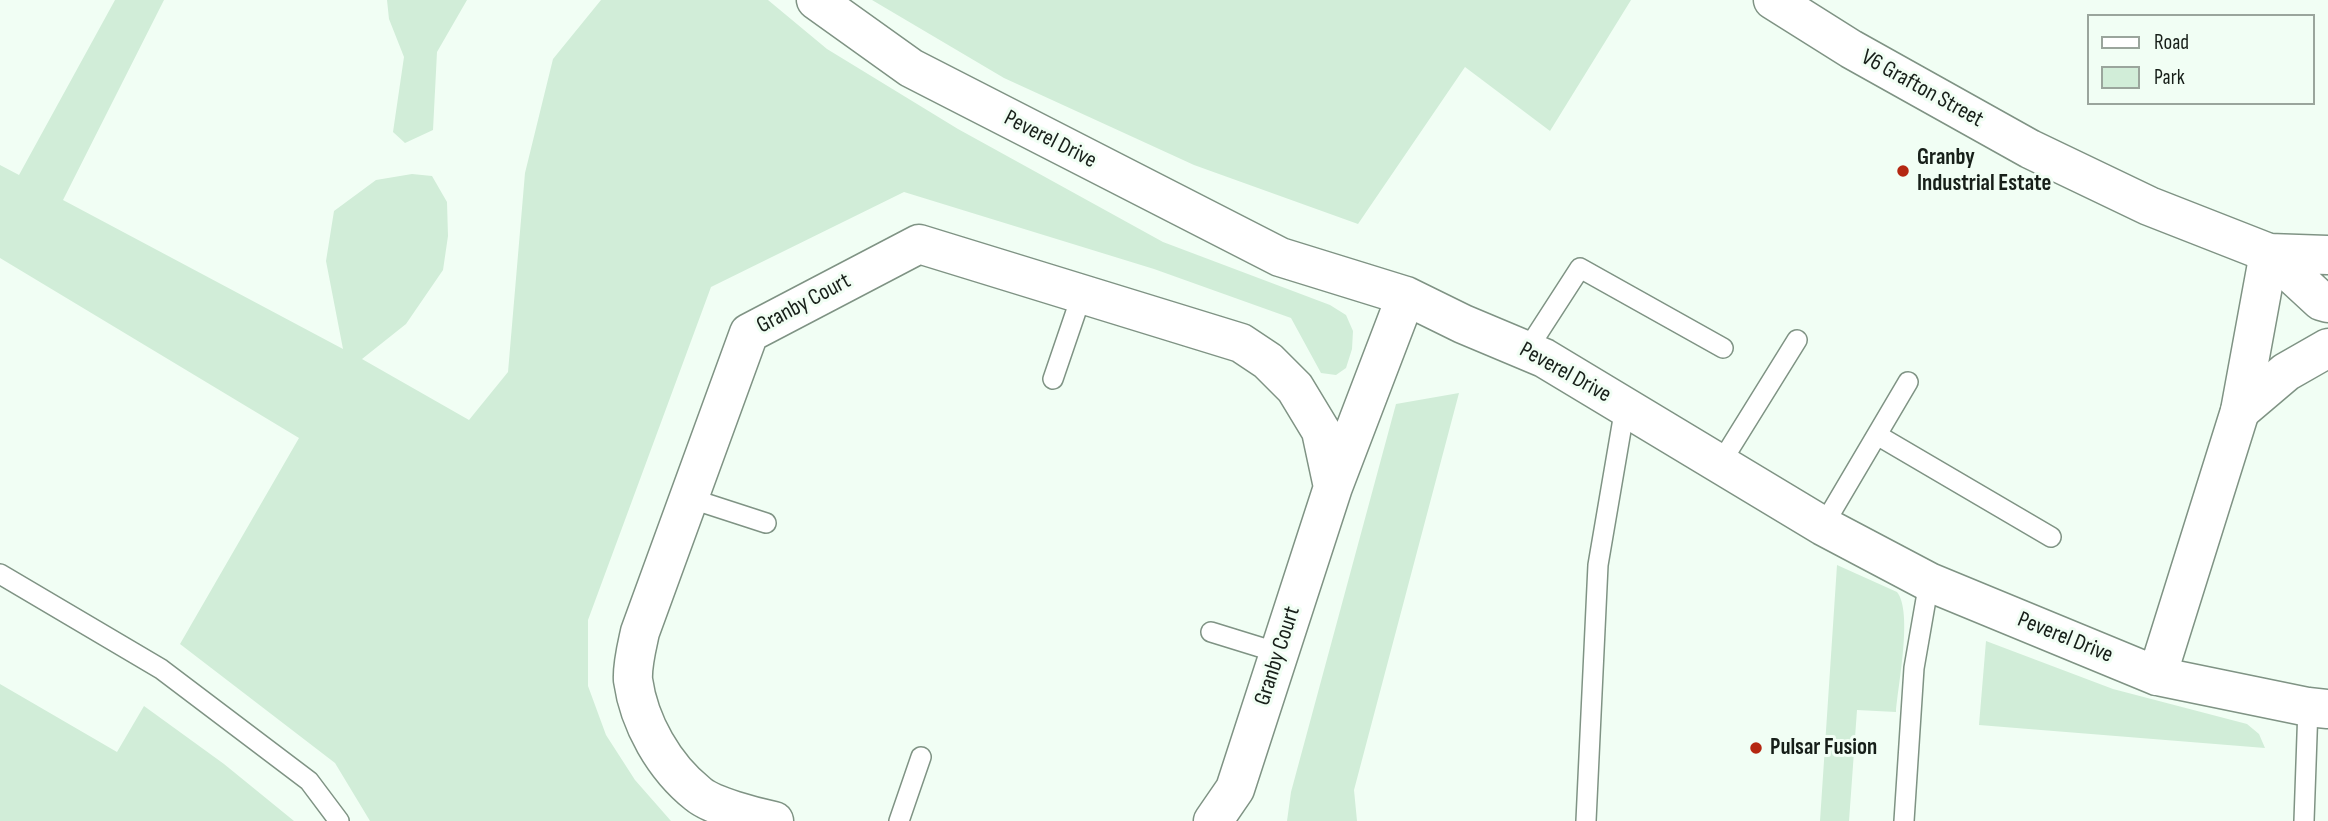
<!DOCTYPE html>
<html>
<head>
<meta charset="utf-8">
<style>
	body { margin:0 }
	#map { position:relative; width:2328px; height:821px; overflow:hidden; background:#f1fef4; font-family:"Sofia Sans Condensed",sans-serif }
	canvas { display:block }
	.legend { position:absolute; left:2087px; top:14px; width:228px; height:91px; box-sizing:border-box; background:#f1fef4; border:2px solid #9aa59c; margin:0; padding:9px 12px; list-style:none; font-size:21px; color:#171f19 }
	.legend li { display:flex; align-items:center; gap:14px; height:35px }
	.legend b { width:35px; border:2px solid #9aa59c }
</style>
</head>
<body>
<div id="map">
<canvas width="2328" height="821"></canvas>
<ul class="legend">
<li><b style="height:9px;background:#fff"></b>Road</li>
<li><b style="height:19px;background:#d1edd8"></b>Park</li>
</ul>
</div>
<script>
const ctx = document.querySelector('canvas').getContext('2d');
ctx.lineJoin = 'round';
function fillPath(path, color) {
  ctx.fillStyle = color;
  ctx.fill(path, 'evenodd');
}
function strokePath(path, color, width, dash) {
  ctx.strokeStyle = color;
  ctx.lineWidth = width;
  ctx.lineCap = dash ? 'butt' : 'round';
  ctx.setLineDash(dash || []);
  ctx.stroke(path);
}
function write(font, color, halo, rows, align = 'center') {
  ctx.font = font + ' "Sofia Sans Condensed",sans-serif';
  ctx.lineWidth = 6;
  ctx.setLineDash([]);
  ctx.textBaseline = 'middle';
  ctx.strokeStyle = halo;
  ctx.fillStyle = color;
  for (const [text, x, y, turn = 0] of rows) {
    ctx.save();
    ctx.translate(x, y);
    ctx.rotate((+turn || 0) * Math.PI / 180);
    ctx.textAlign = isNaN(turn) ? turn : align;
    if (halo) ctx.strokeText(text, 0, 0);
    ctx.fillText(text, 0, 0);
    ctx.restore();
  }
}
const green = new Path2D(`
	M115,0h49l-101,200 280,149 -17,-88 8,-50 42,-31 36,-6 20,2 15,26 1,34 -5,34 -37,54 -44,35 107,61 39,-48 17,-199 28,-114 48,-59h167l59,49 131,80 205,113 167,63 16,10 7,16 -1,18 -6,19 -10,7 -15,-2 -30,-55 -137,-49 -250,-77 -193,95 -123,333v66l18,49 29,45 36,41h-301l-35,-58 -155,-119 119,-206 -299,-180v-93l19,10z
	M387,0h80l-30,52 -4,78 -28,13 -12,-11 11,-75 -15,-38z
	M872,0h759l-81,131 -85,-64 -107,157 -164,-59 -190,-87z
	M1459,393l-105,397 3,31h-70l4,-29 105,-388z
	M1837,565l60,27c16,20 1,93 -1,120l-39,-2 -8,111h-29z
	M1986,641l127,48 134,35 12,10 6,14 -286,-23z
	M0,684l117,68 27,-46 80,58 70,57h-294z`);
const service = new Path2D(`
	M1527,350l53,-82 143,80
	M1053,379l29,-85
	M1877,435l174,102
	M1720,464l77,-124
	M689,498l77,25
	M1823,526l85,-144
	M0,574l161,95 148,112 30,40
	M1211,632l68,21
	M899,821l22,-64
	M1586,821l12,-256 27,-158
	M1904,821l10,-153 15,-86
	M2304,821l4,-114`);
const minor = new Path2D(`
	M816,0l95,68 369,189 126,39 57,28 81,34 279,168 106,56 228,94 151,31 20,2
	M2157,676l83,-265 29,-158
	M774,821c-19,-4 -62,-15 -76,-27 -34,-27 -59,-71 -65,-114 -1,-15 4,-34 7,-48l109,-299 170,-89 322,99 27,18 27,27 26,43 12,56
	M1213,821l22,-32 98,-302 73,-191`);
const tertiary = new Path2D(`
	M1773,0l78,49 179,100 119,57 120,47 59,2
	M2269,253l52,48 7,2
	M2240,411l46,-39 42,-24`);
const markers = [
	[1903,171,7,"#b42711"],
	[1756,748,7,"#b42711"]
];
const streetNames = [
	["V6 Grafton Street",1922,89,29],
	["Peverel Drive",1050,140,27],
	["Granby Court",804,304,-28],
	["Peverel Drive",1565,373,29],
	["Peverel Drive",2065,638,22],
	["Granby Court",1278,656,-72]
];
const poiNames = [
	["Granby",1917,158],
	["Industrial Estate",1917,184],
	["Pulsar Fusion",1770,748]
];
fillPath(green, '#d1edd8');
strokePath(service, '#7f9384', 22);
strokePath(minor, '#7f9384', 41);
strokePath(tertiary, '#7f9384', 41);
strokePath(service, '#fff', 19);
strokePath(minor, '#fff', 38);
strokePath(tertiary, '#fff', 38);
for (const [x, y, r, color] of markers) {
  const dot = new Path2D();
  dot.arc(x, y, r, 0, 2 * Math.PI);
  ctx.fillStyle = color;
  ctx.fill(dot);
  strokePath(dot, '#f1fef4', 2.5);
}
write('23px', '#171f19', '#f1fef4', streetNames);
write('bold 23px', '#171f19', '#f1fef4', poiNames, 'left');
</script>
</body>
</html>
